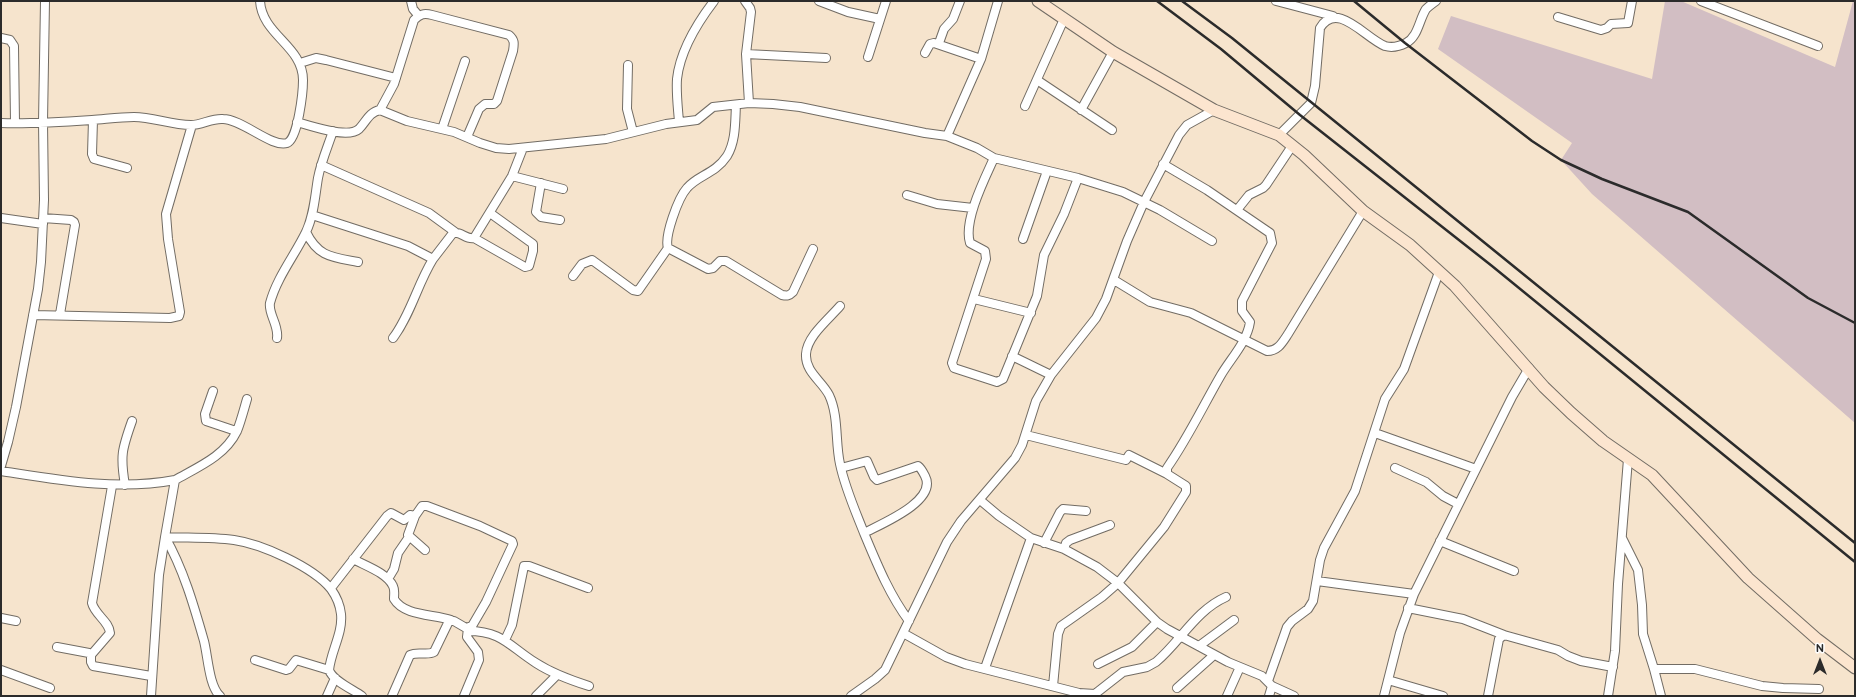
<!DOCTYPE html>
<html>
<head>
<meta charset="utf-8">
<style>
	body { margin:0 }
	#map { position:relative; width:1856px; height:697px; overflow:hidden; background:#f6e4cd; font-family:"Balsamiq Sans",sans-serif }
	canvas { display:block }
	.frame { position:absolute; inset:0; border:2px solid #2b2b2b; pointer-events:none }
	.north { position:absolute; left:1800px; top:641px; width:40px; height:40px; -webkit-text-stroke:3px #fff; paint-order:stroke; rotate:0deg; font-size:11px; font-weight:700; line-height:16px; text-align:center; color:#2b2b2b }
	.north::after { content:''; display:block; margin:auto; width:14px; height:18px; background:#2b2b2b; clip-path:polygon(50% 0,100% 100%,50% 72%,0 100%) }
</style>
</head>
<body>
<div id="map">
<canvas width="1856" height="697"></canvas>
<div class="frame"></div>
<div class="north">N</div>
</div>
<script>
const ctx = document.querySelector('canvas').getContext('2d');
ctx.lineJoin = 'round';
function fillPath(path, color) {
  ctx.fillStyle = color;
  ctx.fill(path, 'evenodd');
}
function strokePath(path, color, width, dash) {
  ctx.strokeStyle = color;
  ctx.lineWidth = width;
  ctx.lineCap = dash ? 'butt' : 'round';
  ctx.setLineDash(dash || []);
  ctx.stroke(path);
}
const industrial = new Path2D(`
	M1665,1h16l154,66 18,-66h2v422l-263,-229 -31,-34 11,-17 -134,-94 13,-33 201,63z`);
const minor = new Path2D(`
	M411,1l2,8 5,6
	M745,1l5,7 1,4 -5,42 3,49 24,1 27,3 125,26 22,3 30,12 17,10 84,20 45,14 37,18 52,31
	M819,1l29,11 32,7
	M1276,1l57,15
	M1701,1l117,45
	M1558,17l43,13 6,-2 4,-4 17,-1 4,-22
	M1,38l9,2 4,6 1,77
	M939,43l5,-14 9,-10 7,-18
	M925,53l5,-9 4,-1 47,16
	M746,54l80,4
	M868,57l18,-56
	M300,63l16,-5 10,2 70,18
	M628,65l-1,44 6,23
	M1037,80l75,50
	M736,105c-1,17 0,36 -9,51 -12,18 -29,19 -40,32 -9,10 -23,49 -19,60l40,21 5,-1 7,-7h6l56,34c5,1 7,1 11,-3l20,-43
	M1025,106l39,-87
	M380,110l14,-26 20,-64c6,-6 10,-7 18,-5l77,20c6,5 5,9 4,16l-16,50 -3,3h-9l-6,5 -12,28
	M1081,110l32,-58
	M93,120l-1,34 2,5 33,9
	M297,122c14,4 51,17 62,7 7,-7 10,-17 21,-19l27,11 47,11 26,11 16,5 13,1 97,-10 60,-15 31,-4 16,-13 36,-4
	M679,122c-1,-14 -3,-29 -2,-43 3,-28 21,-57 37,-78
	M1,123c30,1 61,-1 91,-3 14,-1 28,-3 42,-3 19,0 37,8 57,8 11,0 21,-7 32,-6 19,0 49,29 64,24 11,-4 16,-51 16,-63 0,-34 -41,-45 -43,-79
	M442,129l23,-68
	M1279,135l32,-32 4,-17 5,-58c17,-28 45,10 65,18 7,2 15,0 21,-3 12,-6 13,-23 20,-34 3,-3 6,-5 10,-8
	M947,136l34,-77 17,-58
	M994,158c-9,20 -31,63 -24,85l15,8 1,8 -34,104 2,5 43,14 6,-3 34,-83 7,-41 20,-41 14,-36
	M321,165l108,48 26,19
	M512,176l51,13
	M541,183l-5,29 5,5 19,3
	M907,195l30,9 36,4
	M1237,210l12,-15 14,-7 3,-3 26,-39
	M312,215l96,31 25,13 20,-26c8,-2 13,7 21,5l38,-62 11,-28
	M1,218l42,6
	M43,218l28,2 3,2 1,3 -15,89
	M306,232c12,25 26,25 52,30
	M474,238l51,29 4,-1 4,-15v-7l-43,-31
	M1023,239l24,-68
	M573,276l9,-12 10,-4 41,30 5,1 30,-43
	M1114,280l36,22 41,11 76,38c11,0 15,-8 21,-17l75,-123
	M974,299l57,14
	M840,306c-11,13 -33,30 -34,48 -1,18 16,27 23,41 10,21 6,47 11,69 5,24 15,46 24,69 13,31 25,61 45,88
	M33,315l137,3 9,-2 1,-4 -12,-73 -2,-25 26,-89
	M277,338c2,-13 -9,-24 -7,-35 7,-26 25,-48 36,-71 8,-17 9,-36 12,-54 3,-16 10,-32 15,-47
	M393,338c18,-24 24,-53 40,-79
	M1012,356l39,19
	M213,391l-8,23 1,7 30,10
	M1375,433l101,36
	M1026,435l100,25 3,-5 38,19
	M1,466l7,-24 8,-35 22,-118 3,-27 3,-62 -1,-78 2,-121
	M841,468l26,-7 7,16 3,3 41,-14c3,2 5,6 7,10 13,25 -44,48 -61,57
	M1395,468l31,14 17,14 15,8
	M1,471c58,9 116,20 174,9l-10,57c23,1 46,0 69,3 28,4 79,27 97,49 5,7 9,16 10,25 2,19 -10,37 -12,56 4,11 23,19 33,26
	M175,480c23,-13 50,-24 62,-49 4,-10 7,-22 10,-32
	M125,485c-5,-29 -3,-36 7,-64
	M980,500l19,16 32,22 33,11 33,18 21,16 39,39 10,7 61,33 34,14 10,10 22,10
	M415,516l-7,19 17,15
	M1622,538l16,32 4,35 1,29 11,35 7,27
	M1440,541l74,30
	M1044,543l16,-31 3,-3 23,2
	M1064,549l2,-6 4,-3 40,-15
	M353,559c13,7 34,14 40,27 2,4 1,8 1,13 10,17 39,15 57,21
	M388,579l6,-10 4,-16 11,-16
	M1317,581l97,13
	M331,588l56,-72 4,-3 13,7 6,-5 5,1 7,-10h5l53,20 32,15 1,3 -27,58 -14,24 -6,2 -12,-7h-5l-15,31c-7,4 -16,-1 -24,3l-18,41
	M1408,608l55,11 41,16
	M1,618l15,3
	M468,631c34,0 41,15 68,32 17,11 34,17 53,23
	M903,633l43,24 19,7 114,29 16,1 28,-22 24,-5 9,-5c24,-20 40,-52 70,-65
	M505,640l7,-15 12,-59h5l59,22
	M1199,646l35,-26
	M57,647l32,6 2,2v7l2,4 58,10
	M91,655l19,-22c-1,-12 -15,-18 -18,-30l20,-117
	M255,660l31,10 3,-1 7,-9 33,10
	M1098,664l34,-17 25,-25
	M985,668l46,-130
	M1654,669h41l67,17 21,2 36,1
	M1,670l49,18
	M1388,680l55,16
	M1268,681l19,-54 5,-6 16,-12 5,-8 7,-41 4,-12 31,-57 30,-92 19,-30 35,-97
	M1053,686l5,-52 3,-8 41,-29 16,-14 46,-56 22,-35v-6l-19,-12v-6c21,-30 36,-62 54,-93 10,-17 26,-33 29,-53l-8,-11v-10l30,-58 -2,-10 -63,-43 -44,-26
	M1177,688l37,-33
	M151,696l8,-121 6,-38c18,31 29,69 39,104 4,16 5,45 16,55
	M327,696l8,-18
	M464,696l15,-36 -1,-8 -11,-15 1,-9
	M536,696l21,-21
	M851,696l24,-17 10,-9 62,-128 14,-21 54,-63 7,-13 14,-44 15,-26 45,-57 10,-19 21,-58 17,-39 35,-67 8,-10 27,-15
	M1227,696l13,-29
	M1269,696l3,-10
	M1384,696l16,-63 14,-39 98,-197 17,-29
	M1488,696l11,-57 5,-4 54,15 10,6 13,5 32,6
	M1608,696l7,-45 3,-67 10,-125`);
const secondary = new Path2D(`
	M1038,1l75,51 101,58 65,25 25,20 59,56 47,34 45,41 89,101 27,26 32,28 49,34 96,103 69,61 38,29`);
const rail = new Path2D(`
	M1157,1l64,48 79,66 192,151 363,296
	M1182,1l50,37 623,505
	M1354,1l51,42 127,98 29,19 41,19 86,33 120,86 47,25`);
fillPath(industrial, '#d2bec3');
strokePath(minor, '#726c64', 10);
strokePath(secondary, '#726c64', 13);
strokePath(minor, '#fff', 8);
strokePath(secondary, '#fce5cf', 11);
strokePath(rail, '#2b2b2b', 2.5);
</script>
</body>
</html>
